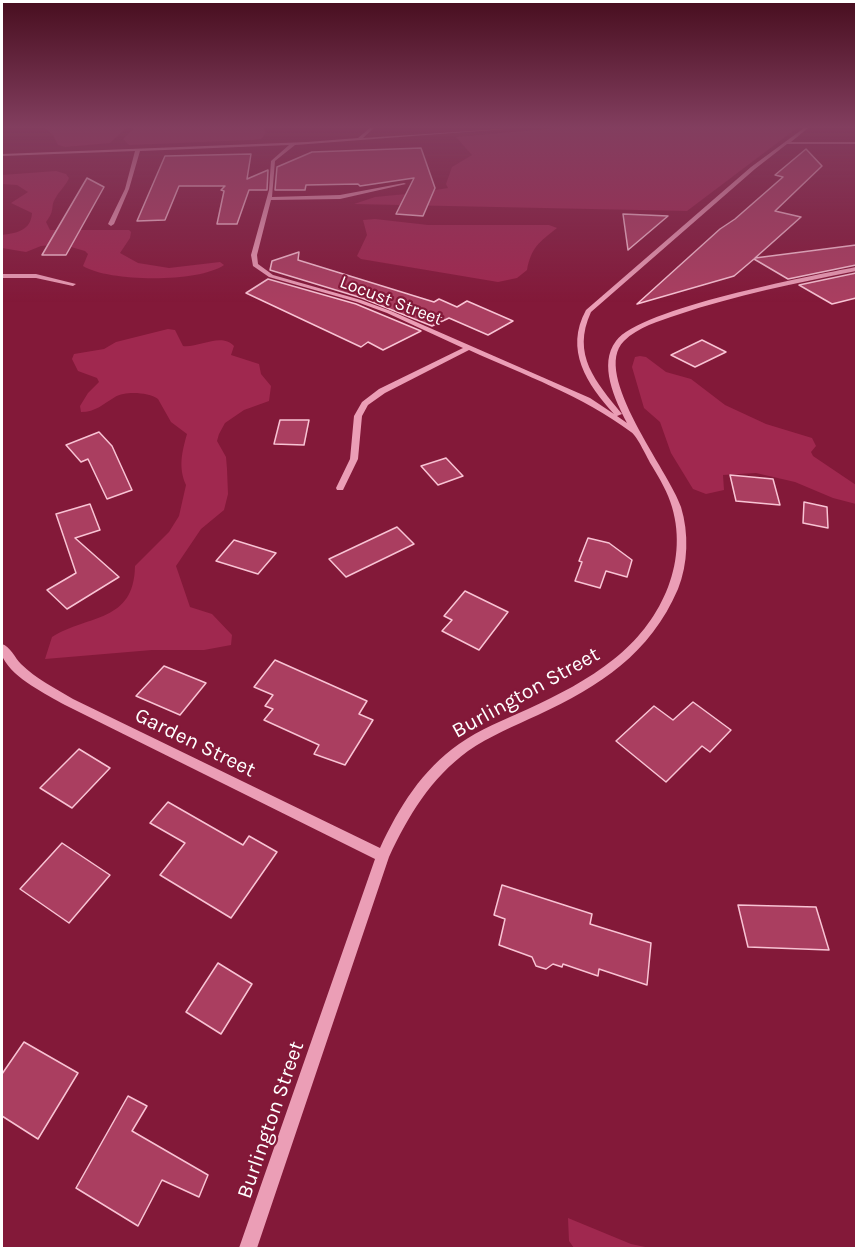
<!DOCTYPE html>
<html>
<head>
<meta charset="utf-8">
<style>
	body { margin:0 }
	#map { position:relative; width:858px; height:1250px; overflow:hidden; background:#831939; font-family:Karla,sans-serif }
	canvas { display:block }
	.frame { position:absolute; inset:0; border:3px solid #fff; pointer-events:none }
</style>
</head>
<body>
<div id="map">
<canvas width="858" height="1250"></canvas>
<div class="frame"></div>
</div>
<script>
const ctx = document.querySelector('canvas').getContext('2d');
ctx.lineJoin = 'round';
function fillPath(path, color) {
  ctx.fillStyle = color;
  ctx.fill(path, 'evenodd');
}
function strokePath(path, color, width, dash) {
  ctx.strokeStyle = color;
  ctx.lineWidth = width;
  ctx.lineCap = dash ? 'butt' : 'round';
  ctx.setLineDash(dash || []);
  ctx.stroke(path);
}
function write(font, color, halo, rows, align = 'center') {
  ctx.font = font + ' Karla,sans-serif';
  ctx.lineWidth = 4.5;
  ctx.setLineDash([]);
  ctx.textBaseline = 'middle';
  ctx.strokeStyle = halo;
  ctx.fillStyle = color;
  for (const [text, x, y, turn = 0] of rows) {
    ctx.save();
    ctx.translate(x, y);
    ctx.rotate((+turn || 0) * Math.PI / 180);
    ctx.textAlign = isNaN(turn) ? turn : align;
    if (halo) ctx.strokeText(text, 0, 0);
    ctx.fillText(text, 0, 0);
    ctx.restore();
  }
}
const green = new Path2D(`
	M45,128h81l-16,15 -45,4 -7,-2 -5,-10z
	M134,128h129l3,5 -5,6 -9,1 -123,5 -6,-6z
	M559,128h238l-110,83 -333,-7 21,-7 42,-4 31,-5 -2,-4 6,-17 20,-12 -16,-18z
	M56,171l10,3 3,4c-4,9 -10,13 -14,21 -5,8 1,10 -9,23l4,8h79l2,2 -1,6 -10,15 18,10 31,5 51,-6 4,3c-26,18 -115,17 -141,1l5,-12 -3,-3 -14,-4 -19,-2 -11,1 -15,6 -24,-4v-13c14,-2 29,-4 30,-22l-21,-10 17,-11 -11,-7 -15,-1v-9z
	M375,219l53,6h121l8,3c-18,14 -26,20 -30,42l-10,8 -19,4 -137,-23 -4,-3 10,-21 -4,-15z
	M168,329l7,1 8,16c16,2 38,-14 51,0l-3,9 28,9 2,10 10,12 -2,15 -25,9 -19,13 -6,11 -2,7 9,16 1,12 1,25 -4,16 -23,19 -25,37 14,41 22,7 20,21 -1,10 -27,5h-52l-107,9 7,-22c37,-23 82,-14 83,-71l34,-34 10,-16 7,-31c-8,-18 -4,-33 1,-51l-16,-12 -13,-23c-10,-7 -33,-8 -43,-2 -12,7 -19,15 -34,15l-1,-6 8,-13 11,-11 -2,-4 -19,-7 -6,-12 2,-5 30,-5 12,-7z
	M640,356l6,1 20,15 25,7 34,26 41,19 46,14 4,8 -5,6 2,4 43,29v19l-23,-6 -38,-16 -39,-9 -33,2 1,15 -18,4 -13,-5 -22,-36 -11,-31 -16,-14 -12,-41 3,-10z
	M568,1218l63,26 19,4h-76l-5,-7z`);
const building = new Path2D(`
	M421,148l14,40 -12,28 -27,-2 18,-36 -54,8 -2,-2 -52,1 -1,5h-30l2,-23 35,-15z
	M806,149l16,17 -47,45 26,6 -46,41 101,-13v20l-68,14 -34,-20 -20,17 -97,28 83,-75 15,-10 48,-42 -8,-2z
	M251,154l-4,25 21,-9 -1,20h-18l-12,34h-20l7,-33 -3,-1 4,-4h-46l-14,34 -28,1 28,-65z
	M87,178l17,9 -38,68h-24z
	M623,214l45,2 -40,34z
	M299,252l-1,8 136,42 5,-3 18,8 10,-6 46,20 -25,14 -39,-17 -17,8 -70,-28 -92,-28 2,-9z
	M856,273v25l-24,6 -33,-19z
	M268,279l88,25 65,27 -38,19 -15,-8 -7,5 -115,-54z
	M702,340l24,12 -31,15 -24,-12z
	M280,420h29l-5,25 -30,-1z
	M99,432l13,14 20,44 -25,9 -19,-40 -7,3 -15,-17z
	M446,458l17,18 -25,9 -17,-19z
	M730,475l43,4 7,26 -44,-4z
	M804,502l23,5 1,21 -25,-5z
	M90,504l10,26 -25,8 44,39 -52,32 -20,-19 29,-17 -20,-59z
	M397,527l17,17 -68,33 -17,-18z
	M588,538l21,5 23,17 -5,17 -21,-6 -6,17 -25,-7 7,-19 -3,-1z
	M234,540l42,13 -18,21 -42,-13z
	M465,591l43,21 -29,38 -37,-19 10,-11 -8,-4z
	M275,660l92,41 -8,13 14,6 -28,45 -31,-11 5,-9 -55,-25 9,-11 -8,-3 8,-11 -19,-8z
	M164,666l42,17 -26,32 -44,-19z
	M693,702l38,28 -21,22 -8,-6 -36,36 -50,-41 38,-35 19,14z
	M79,749l31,19 -38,40 -32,-20z
	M168,802l75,43 6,-9 28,16 -46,66 -71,-43 25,-32 -35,-20z
	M62,843l48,32 -41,48 -49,-34z
	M502,885l90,29 -2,10 61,19 -4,42 -48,-16 -1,7 -35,-12 -1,3 -9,-3 -7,5 -10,-3 -4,-9 -33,-12 6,-26 -11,-4z
	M738,905l78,2 13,43 -81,-3z
	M218,963l34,21 -31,50 -35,-22z
	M24,1042l54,31 -40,66 -36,-23v-42z
	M128,1096l19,10 -15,25 76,44 -9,22 -37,-17 -24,46 -62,-38z`);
const minor = new Path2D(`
	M370,128h4l-11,10 155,-10 -223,17 -20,16 -3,36 68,-2 64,-12 2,1 -66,15 -69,1 -14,55 1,9 15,11 88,25 30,11 199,87 24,16c-27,-30 -50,-64 -28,-104l165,-143 53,-39h4l-17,14h65v2h-69l-32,25 -164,143c-20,43 5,70 31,102l-5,2 10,7c-12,-23 -29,-59 -11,-82 24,-33 195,-65 240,-74v4c-60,12 -120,24 -179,44 -18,6 -39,12 -53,26 -34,33 46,131 57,166 8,26 7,57 -3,82 -28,65 -78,97 -140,126 -24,11 -48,21 -70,36 -37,27 -60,65 -79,106l-132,391h-18l136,-389 -310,-154c-19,-11 -51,-26 -62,-47 -2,-4 -1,-9 -1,-14 8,2 13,14 19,20 15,15 34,24 52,35l307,149c19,-41 42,-78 79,-104 21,-15 45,-24 69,-35 30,-14 60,-29 86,-50 45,-35 75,-94 58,-152 -4,-14 -12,-28 -20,-41 -5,-8 -14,-29 -21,-34 -48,-36 -107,-57 -162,-82l-84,43 -17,12 -6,11 -4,43 -15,31h-6l-1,-2 14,-29 4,-43 8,-14 17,-13 84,-41 -76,-35 -30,-11 -88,-25 -16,-11 -2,-11 18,-65 2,-29 18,-16 -149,6 -11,38 -15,35 -3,2 -3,-2 17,-35 10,-38 -133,5v-2l305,-12 51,-4z
	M2,274h34l40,10 -3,2 -37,-8h-34z`);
const farStreetnames = [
	["Locust Street",391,301,21]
];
const streetNames = [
	["Burlington Street",526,693,-29],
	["Garden Street",195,743,26],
	["Burlington Street",271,1120,-71]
];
fillPath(green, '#a0284f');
fillPath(building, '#aa3e60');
strokePath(building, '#f8c3d4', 1.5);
fillPath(minor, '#eb9eb6');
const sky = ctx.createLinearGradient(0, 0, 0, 302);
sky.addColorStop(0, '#480e1f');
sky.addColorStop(0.42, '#823e5f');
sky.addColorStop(1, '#823e5f00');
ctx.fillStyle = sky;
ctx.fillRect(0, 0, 858, 302);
write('18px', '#fff', '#831939', farStreetnames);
write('21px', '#fff', '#831939', streetNames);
</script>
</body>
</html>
